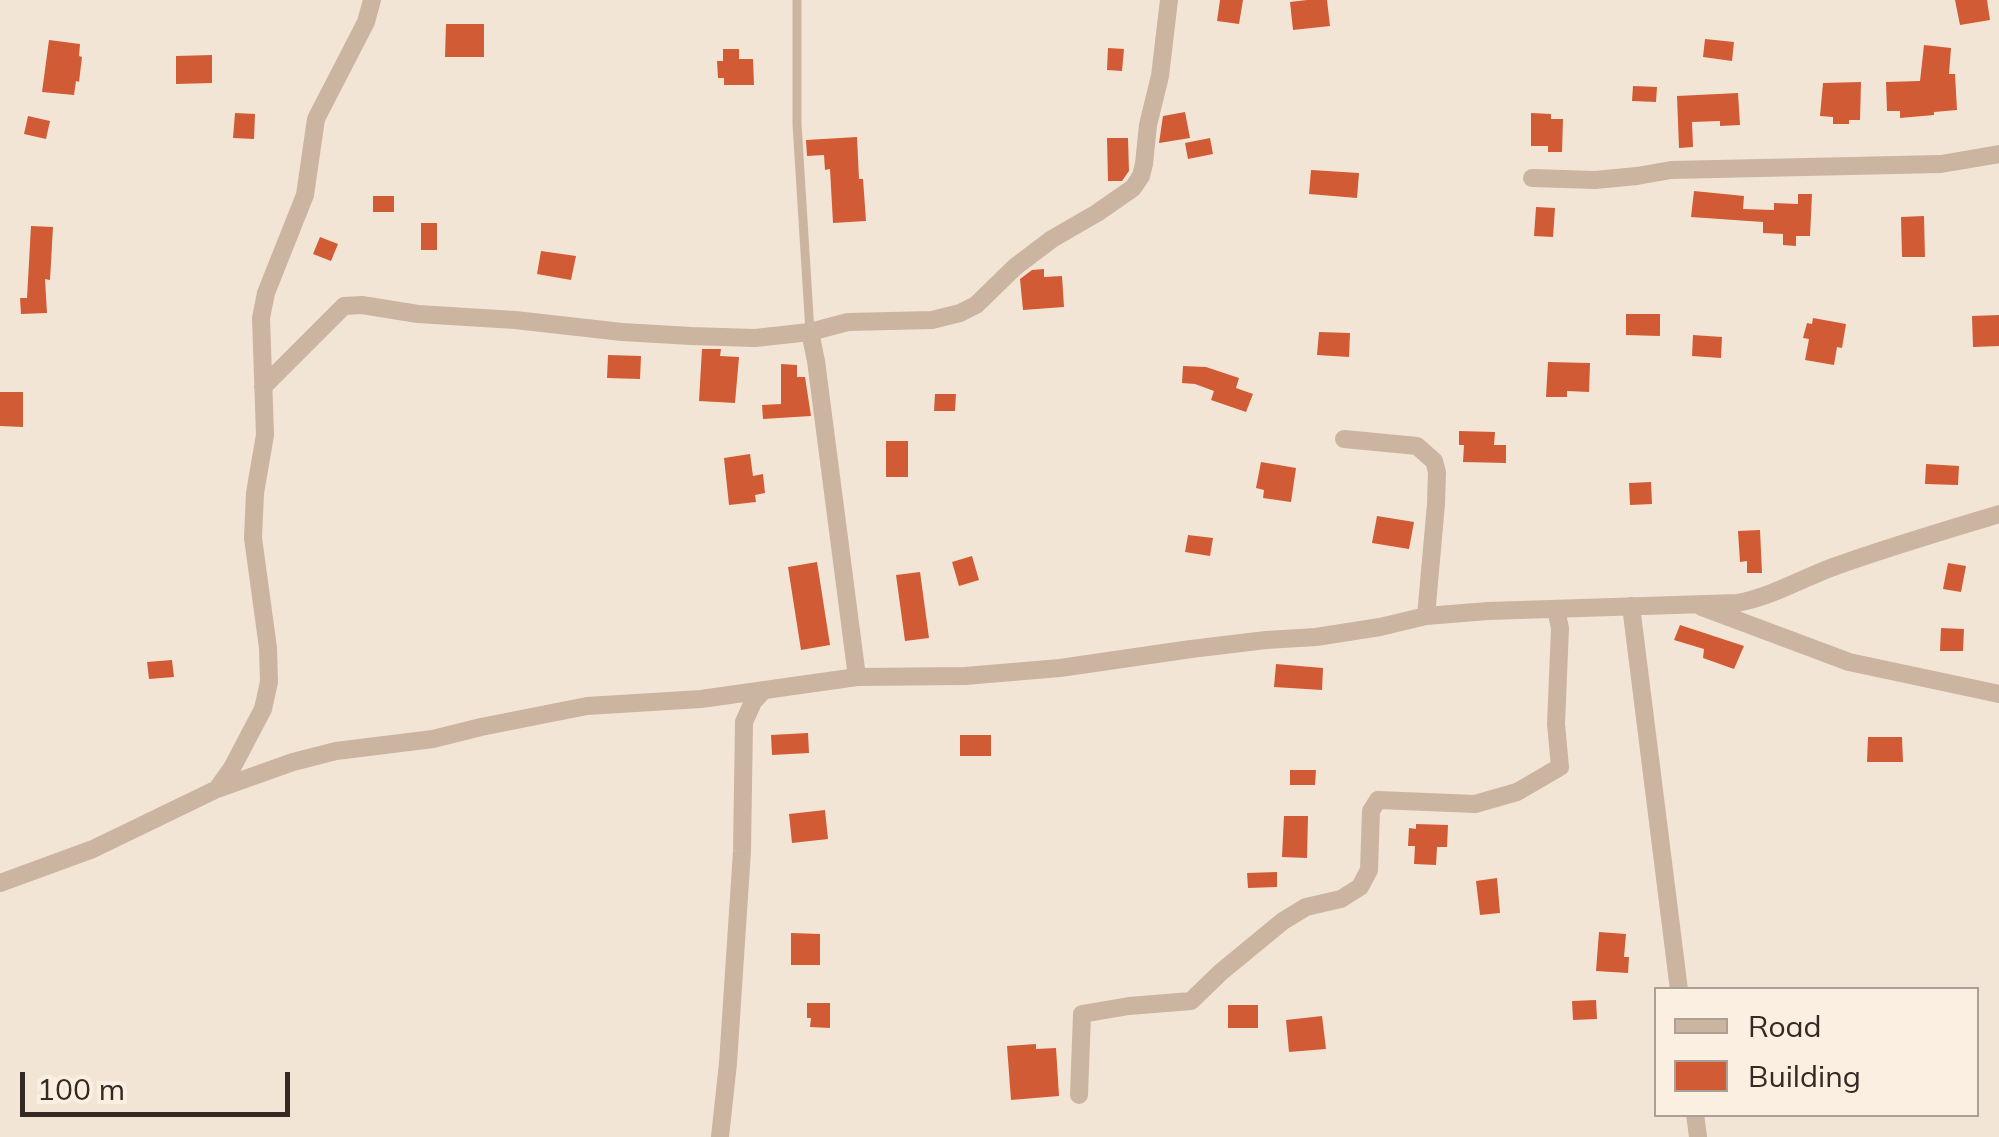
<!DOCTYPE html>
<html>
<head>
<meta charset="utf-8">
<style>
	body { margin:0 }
	#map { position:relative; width:1999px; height:1137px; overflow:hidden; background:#f3e5d5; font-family:Mulish,sans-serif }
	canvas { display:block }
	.legend { position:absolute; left:1654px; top:987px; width:325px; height:130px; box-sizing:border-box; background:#faefe1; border:2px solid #aba095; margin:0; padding:12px 18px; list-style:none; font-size:30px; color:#352924 }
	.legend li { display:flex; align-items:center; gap:20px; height:50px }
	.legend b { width:50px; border:2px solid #aba095 }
	.scale { position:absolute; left:20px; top:1072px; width:270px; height:45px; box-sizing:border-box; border:5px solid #352924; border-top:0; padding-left:12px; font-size:30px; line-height:35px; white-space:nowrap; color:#352924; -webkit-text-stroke:8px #faefe1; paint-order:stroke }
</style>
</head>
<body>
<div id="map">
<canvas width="1999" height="1137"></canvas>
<ul class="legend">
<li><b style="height:12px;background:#cbb4a0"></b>Road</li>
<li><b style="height:28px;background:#d15b35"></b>Building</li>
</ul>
<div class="scale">100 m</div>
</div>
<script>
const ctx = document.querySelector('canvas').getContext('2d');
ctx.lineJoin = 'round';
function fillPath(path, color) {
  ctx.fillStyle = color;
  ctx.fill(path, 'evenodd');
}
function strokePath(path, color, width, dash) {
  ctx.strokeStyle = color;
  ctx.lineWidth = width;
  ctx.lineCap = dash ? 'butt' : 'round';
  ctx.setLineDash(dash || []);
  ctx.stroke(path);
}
const building = new Path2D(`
	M1220,0h23l-4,24 -22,-3z
	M1307,0h20l3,26 -37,4 -3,-28z
	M1955,0h32l3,20 -30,5z
	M446,24h38v33h-39z
	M1705,39l29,3 -2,19 -29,-4z
	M49,40l31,4 -1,12 3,1 -3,25 -3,-1 -2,14 -32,-3z
	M1924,45l27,3 -2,26h6l2,36 -23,2v3l-34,3v-7h-13l-1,-29 34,-1z
	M1108,48l16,1 -2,22 -15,-1z
	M723,49h16v10h14l1,26h-30v-7h-6l-1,-17h6z
	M212,55v28l-36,1v-28z
	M1861,82l-1,38h-11v4h-16v-7l-13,-1 3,-33z
	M1633,86l24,1 -1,15 -24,-1z
	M1738,93l2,32 -20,1v-5l-28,1 1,25 -14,1 -2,-52z
	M1185,112l5,26 -31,5 4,-27z
	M235,113l20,1 -1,25 -21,-1z
	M1531,113l20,1v5h12l-1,33h-14v-6h-17z
	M28,116l22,5 -4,18 -22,-5z
	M857,137l2,42h4l3,42 -33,2 -3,-54 -5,1 -1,-15 -17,1 -1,-16z
	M1107,138h21l1,33 -7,10h-14z
	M1210,138l3,16 -25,5 -3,-16z
	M1311,170l48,3 -2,25 -48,-4z
	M1694,191l50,5 -1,13 31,1v-7l24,1v-10h14l-2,42h-14v10l-13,-1v-11l-20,-1v-11l-72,-5z
	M373,196h21v16h-21z
	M1536,207l19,1 -2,29 -19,-1z
	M1924,216l1,41h-23l-1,-40z
	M421,223h16v27h-16z
	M31,226l22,1 -3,53 -5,-1 2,34 -26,1 -1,-16h7z
	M320,237l18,7 -7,17 -18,-7z
	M541,251l35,5 -5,24 -34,-6z
	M1044,269v8l18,-1 2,31 -41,3 -3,-31 12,-9z
	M1626,314h34v22l-34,-1z
	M1999,315v31l-26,1 -1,-31z
	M1813,318l33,6 -4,24 -5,-1 -3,18 -29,-5 4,-21 -6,-1 4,-15 5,1z
	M1319,332l31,1 -1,24 -32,-2z
	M1693,335l29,2 -1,21 -29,-2z
	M702,349h19l-1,7 19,1 -4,46 -36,-2z
	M608,355l33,1 -1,23 -33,-1z
	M1548,362l42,1 -1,29 -22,-1v6h-21z
	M781,364l16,1v12h8l6,39 -48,3 -1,-14 19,-1z
	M1183,366l23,1 33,11 -3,10 17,6 -7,18 -35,-12 3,-9 -19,-7 -13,-1z
	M0,392h23v35l-23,-1z
	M935,394h21l-1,17h-21z
	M1459,431l36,1 -1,13h12v18l-43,-1 1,-17h-5z
	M886,441h22v36h-22z
	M750,454l3,22 10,-2 2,19 -10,2 1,7 -27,3 -5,-47z
	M1261,462l35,6 -5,34 -28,-4 1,-8 -8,-2z
	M1926,464l33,2 -1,19 -33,-1z
	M1651,482l1,22 -22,1 -1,-22z
	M1377,516l37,6 -5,27 -37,-6z
	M1760,530l2,43h-15v-12l-7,1 -2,-31z
	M1188,535l25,3 -3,18 -25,-4z
	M972,556l7,24 -20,6 -7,-24z
	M817,562l13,83 -29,5 -13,-83z
	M1948,563l18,3 -5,26 -18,-3z
	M920,572l9,66 -24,3 -9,-66z
	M1680,625l64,21 -10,23 -31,-11 1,-9 -30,-9z
	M1941,628l23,1 -1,22h-23z
	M172,660l2,17 -25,2 -2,-17z
	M1276,664l47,4 -1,22 -48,-3z
	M808,733l1,20 -37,2 -1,-20z
	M960,735h31v21h-31z
	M1868,737h34l1,25h-36z
	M1290,770h26l-1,15h-25z
	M825,810l3,29 -36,4 -3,-29z
	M1284,816h24l-1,42 -25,-1z
	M1416,824l32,1 -1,22h-10l-1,18 -22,-1 1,-18h-7l1,-18 7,1z
	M1277,872v15l-29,1 -1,-15z
	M1497,878l3,35 -20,2 -4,-34z
	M1599,932l27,2 -2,23h5l-1,16 -32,-2z
	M791,933l29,1v31h-29z
	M1596,1000l1,19 -24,1 -1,-19z
	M807,1003h23v25l-20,-1 1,-9h-4z
	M1228,1005h30v23h-30z
	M1322,1016l4,33 -37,3 -3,-32z
	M1036,1044v5l20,-1 3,48 -48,4 -4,-54z`);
const service = new Path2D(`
	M797,0v124l13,208`);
const minor = new Path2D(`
	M1532,178l63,2 42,-4 34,-6 270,-6 58,-10
	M263,387l81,-81 18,-1 56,9 97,6 107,12 69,4 64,2 55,-6
	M1344,439l73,7 17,15 3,11 -1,32 -10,112
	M1631,606l48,384
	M1702,607l147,55 150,32
	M857,677l-41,-316 -6,-29 38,-10 84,-2 28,-7 16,-8 39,-38 37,-28 45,-26 36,-25 8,-12 3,-12 4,-39 12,-49 9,-76
	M217,789l15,-21 31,-59 6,-27 -1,-34 -15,-110 2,-45 10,-58 -4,-117 5,-25 39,-98 11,-76 50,-97 6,-22
	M0,883l93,-34 124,-60 76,-27 43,-11 97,-12 48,-12 106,-21 114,-7 156,-22 108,-1 95,-8 131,-19 75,-9 50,-3 64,-10 46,-11 62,-5 249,-8c34,-6 64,-24 96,-36 55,-20 110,-36 166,-53
	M1079,1095l3,-81 47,-8 62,-5 30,-29 62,-51 23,-14 35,-8 19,-12 9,-17 2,-59 7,-11 97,4 42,-12 43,-25 -4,-43 4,-96 -4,-19
	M1695,1114l3,23
	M720,1137l8,-74 14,-212 2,-129 9,-20 11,-12`);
fillPath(building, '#d15b35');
strokePath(service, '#cbb4a0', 9);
strokePath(minor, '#cbb4a0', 18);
</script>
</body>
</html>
